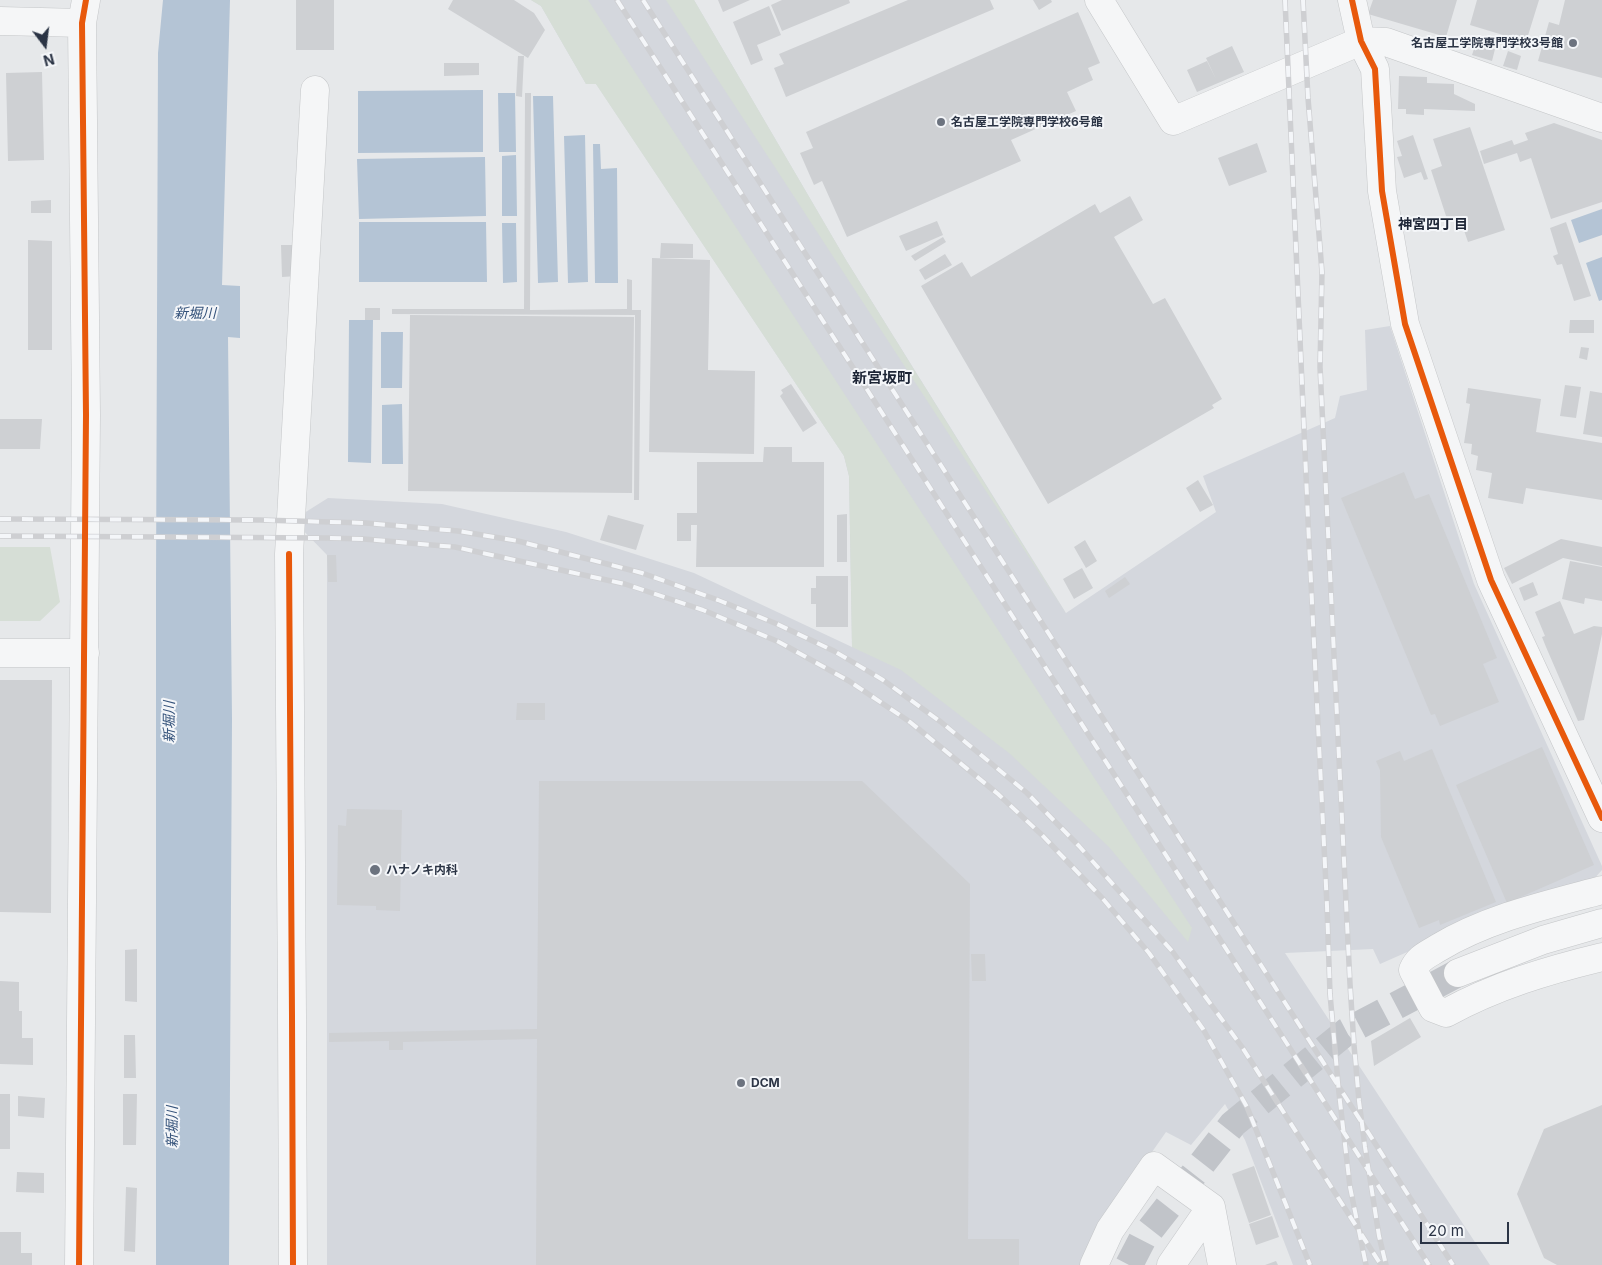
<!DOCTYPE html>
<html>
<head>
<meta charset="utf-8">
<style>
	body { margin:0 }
	#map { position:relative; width:1602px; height:1265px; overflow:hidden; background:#e6e8ea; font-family:Inter,sans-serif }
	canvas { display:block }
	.north { position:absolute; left:20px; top:20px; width:50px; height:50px; -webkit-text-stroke:4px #f4f6f9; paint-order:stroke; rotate:165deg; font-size:14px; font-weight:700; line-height:20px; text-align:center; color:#2b3445 }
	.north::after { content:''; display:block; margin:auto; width:18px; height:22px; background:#2b3445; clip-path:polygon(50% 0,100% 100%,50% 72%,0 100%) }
	.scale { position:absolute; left:1420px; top:1222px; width:89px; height:22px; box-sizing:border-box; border:2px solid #2b3445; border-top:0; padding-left:6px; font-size:15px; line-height:18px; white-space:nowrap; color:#2b3445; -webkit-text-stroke:4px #f4f6f9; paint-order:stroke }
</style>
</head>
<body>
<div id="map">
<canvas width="1602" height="1265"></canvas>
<div class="north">N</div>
<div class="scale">20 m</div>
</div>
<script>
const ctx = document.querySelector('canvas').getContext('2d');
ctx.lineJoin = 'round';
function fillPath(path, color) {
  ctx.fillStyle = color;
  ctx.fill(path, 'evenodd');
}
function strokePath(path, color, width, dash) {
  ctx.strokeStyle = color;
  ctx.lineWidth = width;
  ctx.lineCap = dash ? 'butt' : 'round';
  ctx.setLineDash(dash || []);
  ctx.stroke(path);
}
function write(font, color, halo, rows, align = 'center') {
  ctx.font = font + ' Inter,"Noto Sans JP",sans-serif';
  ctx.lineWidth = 4;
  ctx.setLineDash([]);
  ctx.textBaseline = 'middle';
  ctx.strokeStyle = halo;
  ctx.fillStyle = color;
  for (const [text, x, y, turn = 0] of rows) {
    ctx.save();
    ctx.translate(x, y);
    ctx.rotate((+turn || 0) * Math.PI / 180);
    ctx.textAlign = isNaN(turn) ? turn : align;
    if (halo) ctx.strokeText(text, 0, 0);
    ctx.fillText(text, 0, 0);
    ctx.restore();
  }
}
const built = new Path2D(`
	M531,0h163l152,260 220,353 150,-101 -13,-36 132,-58 5,-22 27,-6 -2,-60 25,-4 84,258 128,282v4l-11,12 -120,42 -91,40 -7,-15 -88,4 205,312h-197l-48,-125 -20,-36 -34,41 -25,-13 -63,90 -21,43h-755v-710l-34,-35 35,-22 114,6 124,28 128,41 158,74 -3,-171 -5,-20 -248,-372h-10l-45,-78z`);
const green = new Path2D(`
	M531,0h57l604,928 -4,14 -79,-95 -100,-94 -108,-83 -49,-23 -3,-171 -5,-20 -248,-372h-10l-45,-78z
	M666,0h28l152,260 220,354z
	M0,547h50l10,55 -20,19h-40z`);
const water = new Path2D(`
	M163,0h67l-8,285 18,1v52l-12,-1 4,382 -3,546h-73v-680l2,-532z
	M483,90v62l-125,1v-62z
	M498,93h17l1,59h-17z
	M533,96h20l5,186 -20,1z
	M585,135l3,147 -20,1 -4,-147z
	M593,144h7l1,25 16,-1 1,115h-23z
	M516,155l1,61h-15v-60z
	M485,157l1,59 -127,3 -2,-60z
	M1602,209v26l-23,8 -8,-23z
	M359,222h127l1,60h-128z
	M502,223h14l1,59 -14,1z
	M1602,257v43l-3,1 -13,-38z
	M349,320h24l-2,143 -23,-1z
	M381,332h22l-1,56h-21z
	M402,404l1,60h-21v-59z`);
const building = new Path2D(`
	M296,0h38v50h-38z
	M453,0h61l20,13 11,17 -17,28 -80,-49z
	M718,0h32l-27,12z
	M782,0h67l1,3 -68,28 -11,-26z
	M908,0h82l4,9 -208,88 -12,-29 10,-4 -5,-10z
	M1033,0h18l1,2 -13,8z
	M1373,0h84l-11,37 -78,-23z
	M1477,0h62l-13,42 -56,-17z
	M1565,0h37v78l-64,-17 11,-39 10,3z
	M769,6l12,29 -24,10 6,15 -12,5 -18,-43z
	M1078,12l22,51 -12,5 5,12 -26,12 9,19 -65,29 10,21 -174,76 -25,-56 -8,4 -14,-32 13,-5 -7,-16z
	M1476,43l19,6 -3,12 -20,-6z
	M1232,46l12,26 -47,20 -10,-22 20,-9 9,18 -10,-21z
	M1508,51l13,5 -4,14 -14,-4z
	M518,56h6l-2,41 -6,-1z
	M444,63h35v12l-35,1z
	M42,72l2,88 -36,1 -2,-88z
	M1399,76l28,1v6l27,1v10l21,10v7l-51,-2v6l-18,-1v-5h-8z
	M525,93h6l-1,217 97,-1v-30l5,1v30h9l-2,190h-5l1,-185 -243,-1v-5h132z
	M1554,123l48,17v62l-51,17 -20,-61 -11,4 -3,-9 -33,11 -4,-13 32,-11 2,5 14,-5 -3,-7z
	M1470,127l35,103 -37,12 -9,-26 -12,3 -16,-49 11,-4 -9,-27z
	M1413,135l15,44 -4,1 -3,-8 -17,6 -7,-21 5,-1 -5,-15z
	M1257,143l10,29 -38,14 -11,-28z
	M1130,196l13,24 -29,17 39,67 12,-6 57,101 -10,6 2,3 -166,96 -127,-218 41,-24 9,15 124,-73 5,9z
	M51,200v13h-20v-12z
	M937,221l6,14 -37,16 -7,-15z
	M1566,222l25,74 -17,5 -12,-37 -5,1 -4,-9 5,-2 -8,-26z
	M943,237l3,5 -31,19 -4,-5z
	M28,240l24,1v109h-24z
	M661,243l32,1v14h-33z
	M281,245h16l1,31 -16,1z
	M945,254l7,11 -27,15 -6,-10z
	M652,258l58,2 -2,110 47,1 -1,83 -105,-2z
	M365,308h15v12h-15z
	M410,315l224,2 -2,176 -224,-2z
	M1570,320h24v13h-25z
	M1581,347l8,1 -2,12 -8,-2z
	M791,384l26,39 -14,9 -23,-36 3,-3 -2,-3z
	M1565,385l16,2 -5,31 -16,-2z
	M1468,388l73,11 -5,33 66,11v57l-76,-12 -3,16 -35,-6 4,-25 -16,-3 2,-14 -7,-2 1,-10 -8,-1 6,-39 -4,-1z
	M1590,391l12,2v44l-19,-3z
	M0,419h42l-2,30h-40z
	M764,447h28v15h32v105h-128l1,-42h-6v16h-14v-28h20v-51h66z
	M1404,472l11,27 14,-5 68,164 -14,6 16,38 -59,24 -5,-12 -4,1 -90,-217z
	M1198,480l15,25 -13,7 -14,-24z
	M847,514v48h-10v-47z
	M608,515l36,10 -8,25 -36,-10z
	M1561,539l41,8v19l-39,-8 -51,26 -8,-16z
	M1085,540l12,21 -11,7 -12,-21z
	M327,555h9l1,27h-9z
	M1570,561l32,6v34l-17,-3 -1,6 -22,-5z
	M1082,568l11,20 -19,11 -11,-20z
	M816,576h32v51h-32v-23h-5v-16h5z
	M1125,577l5,7 -21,14 -4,-7z
	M1533,582l5,13 -14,6 -5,-13z
	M1560,601l14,33 20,-8 8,1v7l-18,86 -6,1 -32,-74 -4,-10 3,-1 -10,-24z
	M0,680h52l-1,233 -51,-1z
	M517,703h28v17h-29z
	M1542,747l52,118 -87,38 -51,-118z
	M1432,749l64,153 -56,23 -1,-5 -20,8 -38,-91 -1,-67 -4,-9 24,-10 4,10z
	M539,781h323l108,103 -2,355h51v26h-483l1,-226 -134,3v8h-14v-9l-60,1v-9l208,-4z
	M347,809l55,1 -2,101 -24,-1v-4l-39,-1 1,-80 8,1z
	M137,949v53l-12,-1v-51z
	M971,954h14l1,27h-14z
	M0,981l19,1v29h3v27h11v27l-33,-1z
	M1410,1018l11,19 -47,29 -3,-25z
	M124,1035h11l1,43h-12z
	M0,1094h10v55h-10z
	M123,1094h14l-1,51h-13z
	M18,1096l27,2 -1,20 -26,-2z
	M1602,1105v160h-45l-13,-7 -27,-64 27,-65z
	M1254,1166l17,49 -22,8 -17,-49z
	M17,1172l27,1v20l-28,-1z
	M126,1187l11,1 -2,64 -11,-1z
	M1272,1216l7,21 -23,8 -7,-21z
	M0,1232h21v21h11v12h-32z
	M1276,1261l2,4h-13z`);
const minorTunnel = new Path2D(`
	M1129,1265l13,-25 91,-116 113,-92 112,-59`);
const minor = new Path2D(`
	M1099,0l74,121 188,-80 25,1 216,76
	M1352,0l9,41 14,28 7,122 23,133 86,256 111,238
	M0,21l82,2
	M0,653h85
	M1602,890c-56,15 -114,28 -164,58 -11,7 -20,10 -25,22l20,38 13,5c49,-27 102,-43 156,-56
	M1458,973l85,-33 59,-17
	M79,1265l7,-850 -4,-392 4,-23
	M293,1265l-1,-249 -3,-462 26,-464
	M1094,1265l16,-35 44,-64 57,41 11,58
	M1171,1265l40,-58`);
const rail = new Path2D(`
	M617,0l812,1265
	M643,0l810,1265
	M1285,0l24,542 18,364 3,88 9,99 11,94 16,78
	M1303,0l5,98 14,174 -2,95 30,617 4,61 5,56 6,46 14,89 7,29
	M0,519l260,1 106,3 92,8 60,10 124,32 76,27 59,24 57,27 49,29 58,42 86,71 52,53 93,105 70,96 139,218
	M0,536l328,2 36,1 91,8 170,37 78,26 76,32 70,39 61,41 88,72 44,41 61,64 46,54 54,76 44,78 63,158`);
const cycleway = new Path2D(`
	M1352,0l9,41 14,28 7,122 23,133 86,256 111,238
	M289,554l3,462 1,249
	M79,1265l7,-850 -4,-392 4,-23`);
const markers = [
	[1573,43,5,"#6c737f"],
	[941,122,5,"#6c737f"],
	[375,870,6,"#6c737f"],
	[741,1083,5,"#6c737f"]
];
const poiNames = [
	["名古屋工学院専門学校3号館",1563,43,"right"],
	["名古屋工学院専門学校6号館",951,122],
	["ハナノキ内科",386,870],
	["DCM",751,1083]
];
const neighbourhoodNames = [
	["神宮四丁目",1433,225]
];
const waterNames = [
	["新堀川",195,314],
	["新堀川",170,722,-90],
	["新堀川",173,1127,-90]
];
const quarterNames = [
	["新宮坂町",882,378]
];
fillPath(built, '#d4d7dd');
fillPath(green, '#d6ded6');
fillPath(water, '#b4c4d5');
fillPath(building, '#ced0d3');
strokePath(minorTunnel, '#c1c4c9', 28, [28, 14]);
strokePath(minor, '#c4c6c8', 29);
strokePath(minor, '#f5f6f7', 28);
strokePath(rail, '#cecfd2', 5.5);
strokePath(rail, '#f4f6f9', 4, [11]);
strokePath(cycleway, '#e8590c', 6);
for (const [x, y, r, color] of markers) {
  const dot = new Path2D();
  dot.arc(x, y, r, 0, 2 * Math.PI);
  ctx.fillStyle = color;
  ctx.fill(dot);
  strokePath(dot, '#f4f6f9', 2);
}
write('bold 12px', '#2b3445', '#f4f6f9', poiNames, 'left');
write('bold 14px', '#1d2536', '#f4f6f9', neighbourhoodNames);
write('italic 14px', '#34527a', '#f4f6f9', waterNames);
write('bold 15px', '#1d2536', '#f4f6f9', quarterNames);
</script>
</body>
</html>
